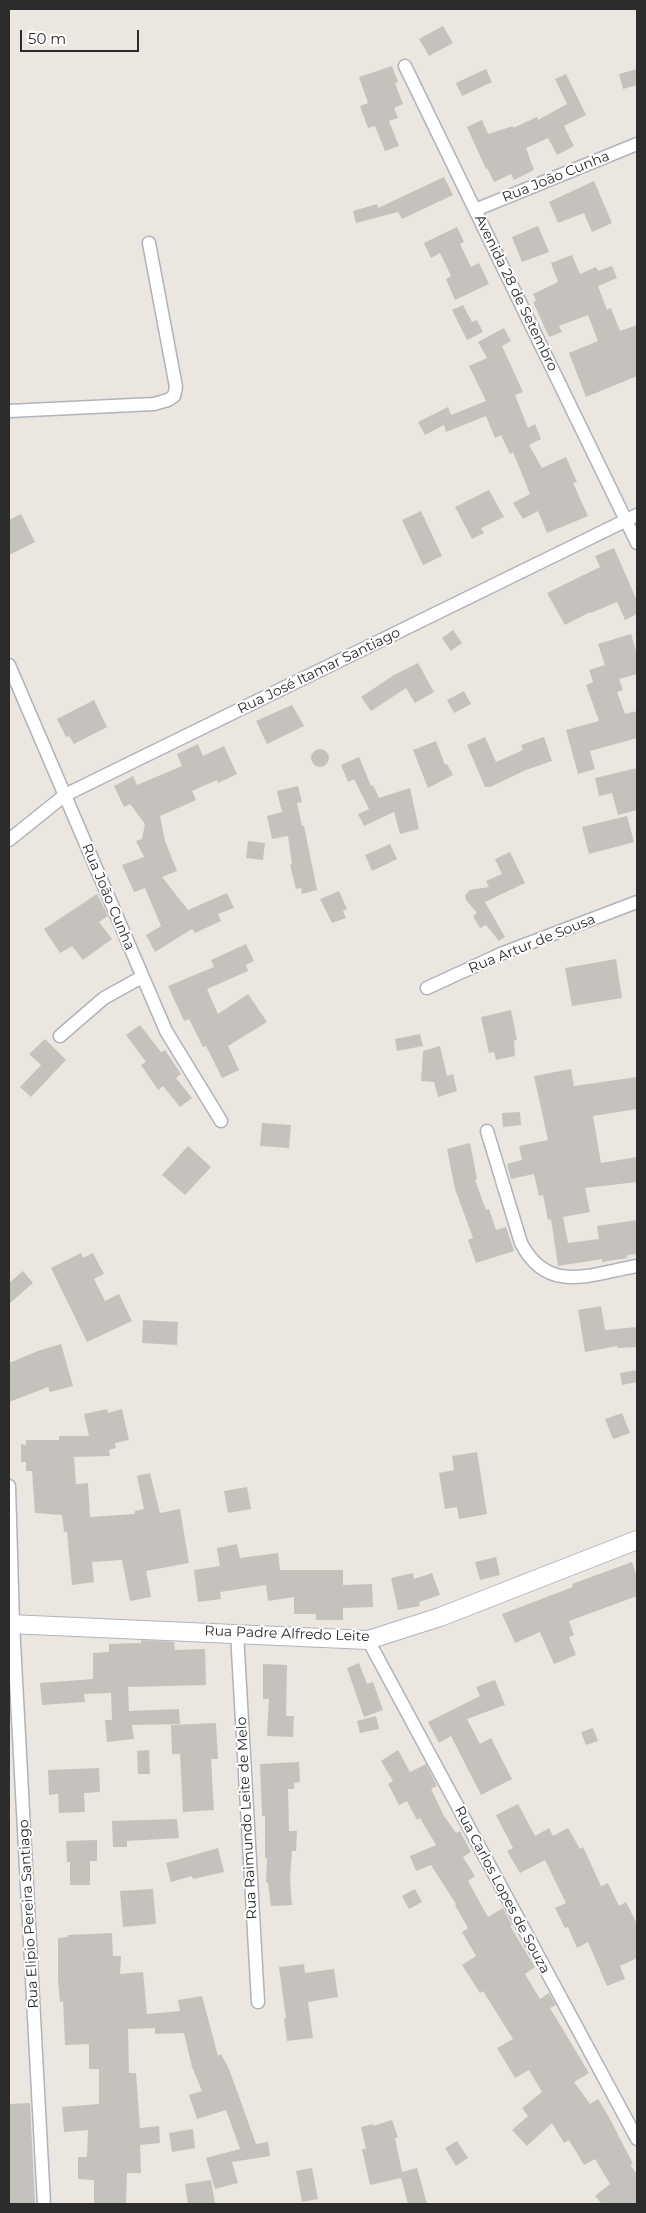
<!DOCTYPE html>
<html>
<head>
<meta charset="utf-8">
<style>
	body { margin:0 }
	#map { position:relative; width:646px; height:2213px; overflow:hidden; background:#ece6e1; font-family:Montserrat,sans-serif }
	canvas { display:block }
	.frame { position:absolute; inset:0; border:10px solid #2c2c2c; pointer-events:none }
	.scale { position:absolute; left:20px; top:30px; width:119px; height:22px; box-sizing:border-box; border:2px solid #2c2c2c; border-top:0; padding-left:6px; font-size:15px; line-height:18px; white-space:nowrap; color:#2c2c2c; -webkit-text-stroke:4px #fff; paint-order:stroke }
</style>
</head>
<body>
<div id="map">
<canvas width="646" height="2213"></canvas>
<div class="frame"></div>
<div class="scale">50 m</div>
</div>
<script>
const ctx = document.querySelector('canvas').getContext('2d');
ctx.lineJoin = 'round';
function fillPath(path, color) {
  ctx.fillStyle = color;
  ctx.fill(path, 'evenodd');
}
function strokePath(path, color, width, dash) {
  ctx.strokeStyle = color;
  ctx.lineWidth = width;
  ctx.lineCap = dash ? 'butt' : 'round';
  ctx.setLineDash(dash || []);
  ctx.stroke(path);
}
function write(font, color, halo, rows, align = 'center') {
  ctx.font = font + ' Montserrat,sans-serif';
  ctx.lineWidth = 4;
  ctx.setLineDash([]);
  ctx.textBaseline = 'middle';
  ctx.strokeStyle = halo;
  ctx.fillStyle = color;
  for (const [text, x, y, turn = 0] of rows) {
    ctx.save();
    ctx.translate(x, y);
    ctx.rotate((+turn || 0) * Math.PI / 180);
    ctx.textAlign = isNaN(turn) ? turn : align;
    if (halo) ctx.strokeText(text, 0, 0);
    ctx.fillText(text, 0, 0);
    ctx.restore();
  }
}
const building = new Path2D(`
	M443,26l10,17 -24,13 -10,-17z
	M392,66l6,16 -3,1 8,21 -9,4 4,10 -9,3 10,25 -14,5 -10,-25 -7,2 -8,-22 8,-3 -9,-26z
	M486,69l6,13 -30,14 -6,-13z
	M637,69v16l-14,4 -4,-15z
	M566,74l20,41 -22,11 10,20 -17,9 -9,-17 -22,10 8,22 -20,10 -3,-6 -17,8 -7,-14 -1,1 -19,-42 15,-7 6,14 25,-8v2l24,-11 1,3 29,-16 -12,-25z
	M444,177l9,18 -51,24 -4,-7 -42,11 -3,-12 24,-7 1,4z
	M594,181l18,42 -20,9 -8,-19 -26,10 -9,-21z
	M538,226l11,26 -27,10 -10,-25z
	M457,227l7,15 -4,2 11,23 8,-4 10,21 -34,16 -9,-21 5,-3 -11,-23 -9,5 -7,-15z
	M572,255l8,19 16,-7 2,4 14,-5 5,12 -19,8 9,24 4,-2 9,23 17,-6v51l-51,21 -17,-44 29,-12 -10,-26 -29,11 3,6 -13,5 -16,-35 3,-1 -3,-7 25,-12 -7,-19z
	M463,305l9,17 5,-2 6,12 -16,8 -15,-30z
	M504,328l7,13 -9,5 21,46 -8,3 13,33 7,-4 6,15 -12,6 13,23 24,-11 11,25 -4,1 15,33 -41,17 -9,-22 -15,8 -10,-16 17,-9 -17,-42 -3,2 -9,-19 -6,3 -9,-22 -40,16 -2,-7 -19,10 -7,-13 30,-15 3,8 35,-14 -17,-35 18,-8 -9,-16z
	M489,490l15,27 -23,11 3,5 -12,6 -17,-32z
	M421,511l21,45 -19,9 -21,-45z
	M21,514l14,28 -26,13v-35z
	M614,548l23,53v13l-12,6 -8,-18 -26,11 -1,-1 -25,13 -18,-32 53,-26 -5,-11z
	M453,630l9,13 -11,8 -9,-13z
	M631,634l6,21v19l-18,5 4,11 -6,2 8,22 12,-3v27l-47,13 5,18 -17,5 -12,-44 33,-9 -13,-36 7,-3 -4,-12 16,-5 -7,-21z
	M418,663l16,29 -19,11 -9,-15 -35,23 -10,-14 33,-22z
	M464,691l7,13 -17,9 -7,-13z
	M94,700l13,27 -33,17 -5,-8 -3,1 -9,-18z
	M292,705l12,21 -37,18 -11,-23z
	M485,737l11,25 27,-12 -2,-5 23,-8 8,24 -26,9 -36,17h-5l-18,-42z
	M436,741l9,24 2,-1 6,11 -25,13 -15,-38z
	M198,744l5,12 21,-10 13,28 -19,9 -1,-3 -25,11 4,9 -36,16 5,25 12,30 -15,6 26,33 39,-17 7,15 -16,6 3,7 -26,12 -3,-4 -37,23 -9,-17 15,-9 -16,-38 -11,4 -12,-27 22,-8 -8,-16 6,-2 3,-15 -15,-20 -6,3 -10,-21 19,-10 4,9 45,-19 -5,-12z
	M311 758a9 9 0 1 1 18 0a9 9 0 1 1-18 0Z
	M359,757l12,29 2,-1 6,13 31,-10 9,41 -19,5 -6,-22 -30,14 -6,-12 11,-5 -15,-30 -6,3 -7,-17z
	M637,768v42l-19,5 -6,-22 -13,3 -4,-18z
	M298,786l4,16 -5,1 5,23h2l13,64 -15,4 -1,-6 -5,1 -6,-24 2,-1 -4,-28 -16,3 -5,-23 15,-4 -5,-21z
	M627,816l7,26 -45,12 -7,-27z
	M248,841l17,2 -2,17 -17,-2z
	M390,844l7,15 -25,12 -7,-16z
	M510,852l15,31 -40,19 20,35 -6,4 -13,-16 -6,3 -7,-12 4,-3 -11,-13 -1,-5 5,-5 19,-3 -3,-6 16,-7 -7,-15z
	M339,891l8,18 -4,2 3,7 -14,5 -12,-24z
	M97,894l11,22 -9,6 13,17 -29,21 -11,-14 -12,7 -16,-24z
	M246,944l8,17 -8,4 2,6 -41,18 11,25 30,-20 19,28 -39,24 11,24 -17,8 -16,-32 -3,1 -14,-28 -5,2 -16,-35 46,-19 -3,-7z
	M616,959l6,39 -50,8 -7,-38z
	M511,1010l6,30h-3l1,16 -19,4 -2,-8 -5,1 -8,-36z
	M140,1025l21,27 4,-2 16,24 -5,4 16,20 -12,9 -17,-21 -5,4 -17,-25 5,-3 -20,-27z
	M420,1034l3,12 -26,5 -2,-12z
	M45,1039l21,21 -35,37 -11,-10 21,-22 -12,-11z
	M440,1046l7,30 6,-2 4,17 -19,6 -4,-15 -13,-1 2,-30z
	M571,1069l3,17 63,-9v32l-44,7 8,47 36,-6v25l-52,6 5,24 -27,5 5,26 31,-4 -2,-13 40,-6v34l-10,1v3l-25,4v-3l-44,7 -7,-47 -3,1 -5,-25 -4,1 -5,-22 -23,5 -4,-15 15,-4 -3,-14 29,-6 -14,-64z
	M520,1112l1,13 -18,2 -1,-14z
	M262,1123l29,2 -2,23 -29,-2z
	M470,1143l7,36 -2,1 11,30 3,-1 7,21 10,-3 8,24 -38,12 -8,-23 5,-2 -18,-49 -8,-40z
	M188,1146l23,21 -26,28 -23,-20z
	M81,1253l2,5 10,-5 11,21 -10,5 11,22 14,-7 13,27 -45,21 -36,-74z
	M23,1271l10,12 -24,21v-21z
	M601,1306l4,24 32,-3v20l-19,1 -1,-2 -32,6 -7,-42z
	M143,1320l35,2 -1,23 -35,-2z
	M61,1344l12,42 -23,6 -2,-5 -39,15v-39l29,-12z
	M637,1370v12l-15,3 -2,-12z
	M107,1409l1,4 14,-4 7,31 -14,3 1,5 -7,2 1,6 -36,1 2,27 12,-1 2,34 45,-3v-3l9,-2 -7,-33 13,-3 10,40 20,-4 9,54 -43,8 5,26 -21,4 -8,-41 -30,2 2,20 -22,3 -5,-53h-3l-2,-17 -27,-2 -3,-42h-6v-9h-5v-18l5,1v-5h33v-4h30l-5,-22z
	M622,1413l8,20 -17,6 -8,-20z
	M477,1452l10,62 -28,5 -2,-12 -12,2 -6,-36 15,-3 -2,-14z
	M247,1487l4,22 -23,4 -4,-22z
	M237,1544l3,14 38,-5 2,17h63v15l29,-1 1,23 -30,1v12h-27v-6h-22v-17l-26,4 -2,-16 -46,7 1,7 -23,3 -4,-32 26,-4 -3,-18z
	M496,1557l4,18 -20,5 -5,-18z
	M632,1562l5,15v19l-68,25 5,14 -5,2 7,18 -22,9 -14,-32 -25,11 -13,-29 71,-27 -1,-3z
	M413,1573l1,6 18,-6 8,22 -21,7 1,4 -22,4 -7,-32z
	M141,1640l33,2 1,8 30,-1 1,36 -78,2 1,24 50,-2 1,15 -48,1 2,14 -27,3 -2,-22h7l-1,-27 -27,1 1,8 -43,3 -2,-22 53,-4v-26l16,-1v-8l32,-1z
	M359,1663l8,21 6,-2 10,28 -19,7 -17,-49z
	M263,1664l24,1 -1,51h8l-1,21 -26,-1 2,-37h-6z
	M495,1680l10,25 -38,14 13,25 11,-6 21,41 -31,16 -30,-59 -12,7 -11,-21 52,-26 -4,-9z
	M376,1716l3,13 -19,4 -3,-12z
	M216,1723l2,36h-7l3,51 -31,2 -3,-58h-8l-1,-29z
	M593,1728l5,13 -12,4 -5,-13z
	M149,1750l1,24h-12l-1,-23z
	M398,1750l12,22 16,-8 11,22 -6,3 13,27 12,17 4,-2 11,21 -8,5 12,19 -7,5 20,36 15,-9 9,17 -2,1 25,41 -10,7 15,25 9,-6 7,12 -6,3 39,65 -15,9 16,22 8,-5 11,18 24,47 -3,1 7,9v30h-35l-7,-8 15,-12 -15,-25 -11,6 -15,-25 -5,3 -12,-20 -25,23 -15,-16 16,-14 -6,-8 20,-16 -13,-22 -14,8 -18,-30 16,-9 -30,-48 -3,2 -18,-28 14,-9 -14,-24 6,-4 -13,-23 1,-1 -25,-39 -15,6 -6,-15 26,-11 -16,-27 -3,2 -10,-19 -8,4 -11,-21 5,-3 -12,-20z
	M299,1762l1,20 -6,1v6h-6l1,42h8l-1,20h-4l-2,28 2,26 -21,1 -3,-23 -2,-1 1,-24h-2v-42h-3l-2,-52z
	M99,1768l1,24 -16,1 1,19 -26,1 -1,-19 -9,1 -1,-25z
	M518,1804l17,32 14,-8 4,8 15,-8 12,21 3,-2 18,39 7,-3 11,23 7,-4 11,22v34l-17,8 5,13 -18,7 -19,-44 -11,6 -9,-21 -3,1 -10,-20 11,-5 -21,-43 -25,13 -13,-22 6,-3 -17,-33z
	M177,1819l2,19 -52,3v6h-14l-1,-26z
	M97,1840v21h-7v24h-20v-23h-3l-1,-21z
	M218,1848l6,24 -31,7 -1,-3 -21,6 -5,-19z
	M153,1889l3,35 -33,3 -3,-36z
	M415,1889l7,13 -13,7 -7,-13z
	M112,1933l1,23h8l-1,18 23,-2 4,42 33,-3 -2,-11 24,-4 16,60 3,-2 8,15 27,75 12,-2 2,14 -38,6 6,21 -23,6 -9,-31 34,-9 -14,-39 -29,9 -8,-24 13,-4 -10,-24 -8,-34 -29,1v-6l-27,1 1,44h7l4,55 19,-2 1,17 -20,2 1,28h-14l-1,31h-32v-24l-16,-1v-22h9l1,-27 -24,2 -2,-25 37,-3v-35h-10v-25l-24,1 -2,-44 -3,1 -2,-23v-41l10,-1v-2z
	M304,1964l1,9 29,-4 4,28 -30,5 5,36 -26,3 -3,-22 2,-1 -7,-51z
	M30,2103l5,101h-26v-100z
	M392,2120l6,17 -3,1 7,34 15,-4 10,36h-19l-7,-26 -31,7 -8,-36h4l-5,-22 12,-3v2z
	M193,2129l2,19 -23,4 -3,-19z
	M457,2141l11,17 -12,8 -11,-18z
	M312,2168l6,31 -16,3 -6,-31z
	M211,2180l4,24h-27l-3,-20z`);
const street = new Path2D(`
	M405,66l232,477
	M475,210l162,-66
	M9,411l145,-7 14,-4 6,-4 2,-9 -27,-144
	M9,665l157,366 55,90
	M9,840l56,-45 572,-280
	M427,988l76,-35 134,-51
	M60,1036l44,-38 38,-21
	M487,1131l34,112c27,52 69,31 116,23
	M9,1486l4,138 31,580
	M237,1633l21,369
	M368,1640l269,499`);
const secondary = new Path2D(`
	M9,1624l359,16 72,-23 197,-77`);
const streetNames = [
	["Rua João Cunha",556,177,-22],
	["Avenida 28 de Setembro",516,293,64],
	["Rua José Itamar Santiago",319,671,-26],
	["Rua João Cunha",108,897,67],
	["Rua Artur de Sousa",532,944,-22],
	["Rua Padre Alfredo Leite",287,1634,2],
	["Rua Raimundo Leite de Melo",247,1818,-93],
	["Rua Carlos Lopes de Souza",502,1890,62],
	["Rua Elipio Pereira Santiago",29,1914,-93]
];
fillPath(building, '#c5c1bc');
strokePath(street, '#b1b3bb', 15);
strokePath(secondary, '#b1b3bb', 20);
strokePath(street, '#fff', 12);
strokePath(secondary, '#fff', 18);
write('14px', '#2c2c2c', '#fff', streetNames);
</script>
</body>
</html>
